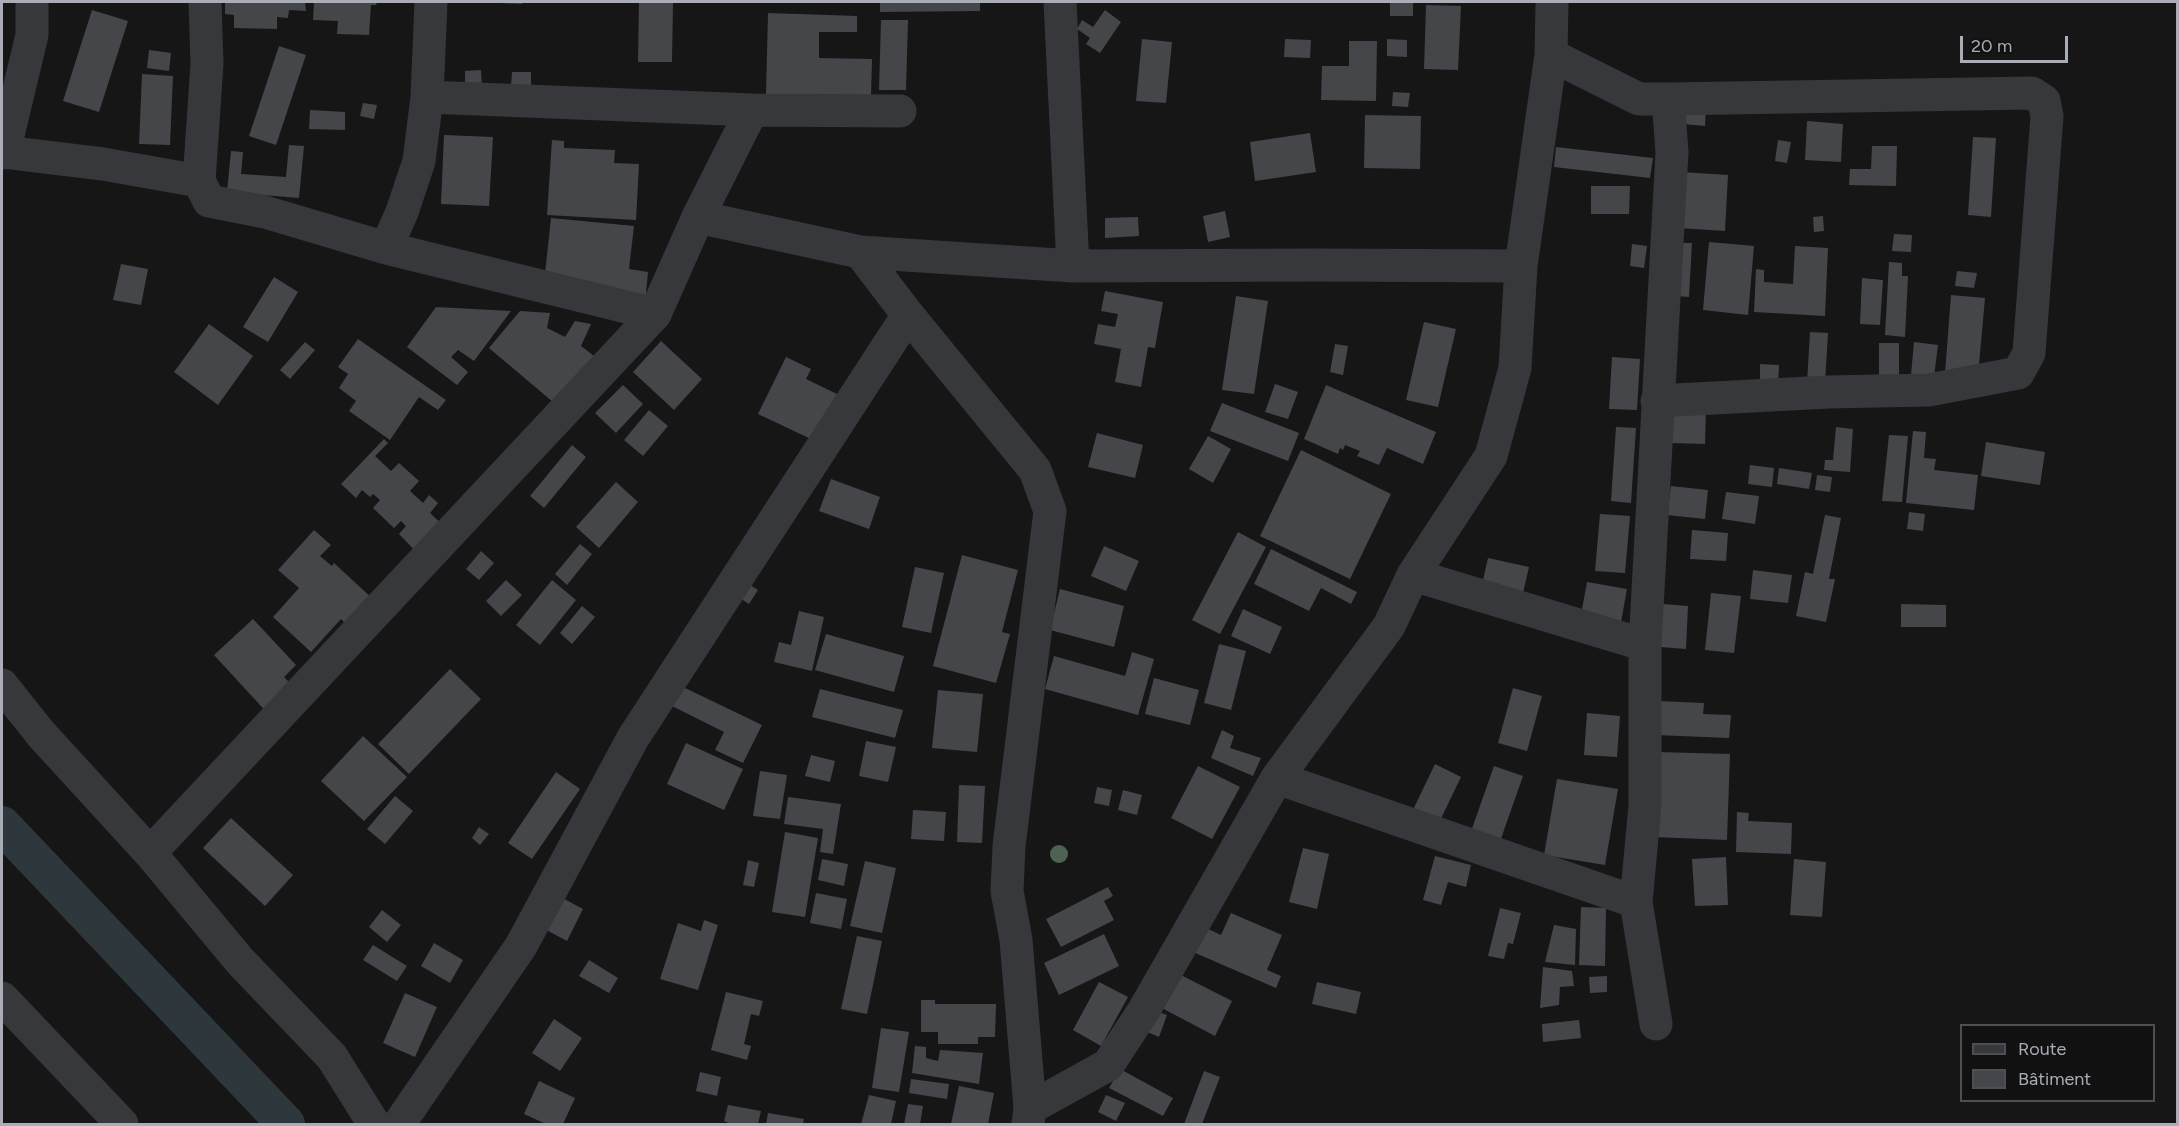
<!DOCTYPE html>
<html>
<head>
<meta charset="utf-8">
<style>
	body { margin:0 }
	#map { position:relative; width:2179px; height:1126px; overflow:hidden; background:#161617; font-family:Figtree,sans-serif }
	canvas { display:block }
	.frame { position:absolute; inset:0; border:3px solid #a8adb7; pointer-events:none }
	.legend { position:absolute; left:1960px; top:1024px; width:195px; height:78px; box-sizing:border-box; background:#111112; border:2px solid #4d4f54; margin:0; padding:8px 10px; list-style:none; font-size:18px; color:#a8adb7 }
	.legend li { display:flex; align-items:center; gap:12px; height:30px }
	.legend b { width:30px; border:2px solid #4d4f54 }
	.scale { position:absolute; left:1960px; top:36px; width:108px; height:27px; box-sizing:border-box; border:3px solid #a8adb7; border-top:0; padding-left:8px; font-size:18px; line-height:21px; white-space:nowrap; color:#a8adb7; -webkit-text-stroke:4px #111112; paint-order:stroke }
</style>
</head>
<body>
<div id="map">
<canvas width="2179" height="1126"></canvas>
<div class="frame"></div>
<ul class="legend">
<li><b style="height:8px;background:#37383c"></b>Route</li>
<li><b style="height:16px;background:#45464a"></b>Bâtiment</li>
</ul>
<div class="scale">20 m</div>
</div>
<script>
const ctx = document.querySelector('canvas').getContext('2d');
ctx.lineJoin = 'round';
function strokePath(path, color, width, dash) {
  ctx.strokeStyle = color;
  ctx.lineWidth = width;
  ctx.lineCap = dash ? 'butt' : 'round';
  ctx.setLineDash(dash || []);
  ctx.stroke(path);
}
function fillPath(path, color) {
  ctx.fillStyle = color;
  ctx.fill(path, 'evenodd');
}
const canal = new Path2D(`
	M2,825l284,299`);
const building = new Path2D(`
	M225,2h80l1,9 -17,-1 -1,8 -11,-1v12l-43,-1v-13l-9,-1z
	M314,2h63l-1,3h-5l-2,30 -32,-1 1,-13 -25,-1z
	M499,2h23v2l-23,-1z
	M639,2h34l-1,60h-34z
	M880,2h100v9l-100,1z
	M1390,2l23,1v13h-23z
	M1426,5l35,1 -3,64 -34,-1z
	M92,10l36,11 -29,91 -36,-11z
	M1105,10l16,12 -21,31 -14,-9 4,-6 -13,-9 5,-9 11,7z
	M768,13l89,3v16h-38v26l53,1 -1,37 -105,-2z
	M881,20h27l-2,70h-27z
	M1142,39l30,3 -6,61 -30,-2z
	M1285,39l26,1 -1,18 -26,-1z
	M1387,39l20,1v17l-20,-1z
	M1349,41h28l-1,60 -55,-1 1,-34h27z
	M279,46l27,9 -30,90 -27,-9z
	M149,50l22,3 -2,18 -22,-3z
	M481,70l1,16 -17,1v-16z
	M512,72h19v14h-20z
	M142,74l31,2 -3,69 -31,-1z
	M1393,92l17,1 -2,14 -16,-1z
	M363,103l14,2 -3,14 -14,-3z
	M1684,105l22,1 -1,20 -22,-2z
	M310,110l35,2v18l-36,-1z
	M1365,115l56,1 -1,53 -56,-1z
	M1807,121l36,3 -2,38 -36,-2z
	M1310,133l6,39 -61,9 -5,-39z
	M444,135l49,2 -4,69 -48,-2z
	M1973,137l23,1 -5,79 -23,-2z
	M552,140l12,1v7l51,2 -1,13 25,1 -3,56 -89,-5z
	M1778,140l13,2 -4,21 -12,-2z
	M289,145l15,1 -5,52 -72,-6 4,-41 12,1 -2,22 45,3z
	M1872,146h25l-1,40 -47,-1 1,-16h21z
	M1556,147l97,11 -3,20 -96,-11z
	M1682,172l46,3 -3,56 -46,-3z
	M1591,186h39l-1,28h-38z
	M1225,211l5,26 -22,5 -5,-26z
	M1823,216l1,15 -10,1 -1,-15z
	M1138,217l1,19 -34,2v-20z
	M551,218l83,8 -5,43 19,3 -3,32 -102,-12z
	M1894,234l18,1 -1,17 -19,-1z
	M1709,242l45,4 -6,69 -45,-5z
	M1677,243h15l-3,54 -14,-1z
	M1632,244l15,2 -3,22 -14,-2z
	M1795,246l33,2 -3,68 -71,-4 2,-43 8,1v12l29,2z
	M1889,262l13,1v13h6l-3,61 -20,-2z
	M121,264l27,5 -7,36 -28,-5z
	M1957,271l20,2 -3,15 -19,-2z
	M274,277l24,15 -30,50 -25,-15z
	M1862,278l21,2 -3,45 -20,-1z
	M1105,291l58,11 -8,46 -7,-1 -7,40 -26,-5 6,-33 -27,-5 4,-20 17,3 3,-13 -17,-3z
	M1951,295l34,3 -7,78 -33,-3z
	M1236,296l32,5 -14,93 -32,-4z
	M436,307l75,4 -37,50 -16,-11 -7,7 17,15 -11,13 -50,-38z
	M520,311l30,2 -3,15 18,9 10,-16 16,3 -10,22 17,13 -45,43 -64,-54z
	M1424,322l32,7 -18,78 -32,-7z
	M209,324l44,32 -35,49 -44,-33z
	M1810,332l18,1 -3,51 -18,-1z
	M358,339l88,61 -8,10 -19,-13 -29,43 -41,-29 7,-10 -17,-13 9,-14 -10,-7z
	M661,341l41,38 -28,31 -41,-38z
	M305,342l10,8 -25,29 -10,-9z
	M1914,342l24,3 -4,32 -23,-2z
	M1879,343h20v35h-20z
	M1335,344l13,2 -5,29 -13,-3z
	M786,357l25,12 -5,10 31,15 -24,46 -55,-26z
	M1612,357l28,2 -3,51 -28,-1z
	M1760,364l19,1 -1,21h-18z
	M1275,384l23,8 -10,27 -23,-7z
	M623,385l20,19 -27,29 -21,-20z
	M1326,385l110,47 -13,32 -36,-16 -8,17 -22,-9 3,-5 -15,-6 -2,5 -3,-2 -2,6 -34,-15z
	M1222,403l77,30 -11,28 -78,-30z
	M1671,406l35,1 -1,37 -34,-1z
	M649,410l19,16 -25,30 -19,-16z
	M1616,427l20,1 -5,75 -20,-2z
	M1836,427l17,2 -3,43 -26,-2 1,-10h8z
	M1913,431l13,1 -2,26 12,1 -2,11 44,5 -4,35 -68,-7z
	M1097,433l46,12 -8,33 -47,-11z
	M1889,435l19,1 -6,66 -20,-1z
	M1208,436l23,13 -18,34 -24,-14z
	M384,439l4,4 -13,13 16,15 8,-8 20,18 -9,10 13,12 6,-8 9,8 -8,10 18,17 -26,28 -23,-24 7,-8 -5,-5 -7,7 -21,-20 7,-8 -7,-6 -3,3 -8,-7 -6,8 -15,-14z
	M1986,442l59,10 -5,33 -59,-9z
	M572,445l14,12 -42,51 -14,-12z
	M1301,450l90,44 -41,85 -90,-43z
	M1750,465l24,3 -2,19 -24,-3z
	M1779,468l33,5 -3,16 -32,-5z
	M1817,475l15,2 -2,15 -15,-2z
	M831,479l49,18 -11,32 -50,-18z
	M616,482l22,20 -39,46 -23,-21z
	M1671,486l37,4 -3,29 -38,-4z
	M1726,492l33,4 -4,28 -33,-5z
	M1909,512l16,2 -2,17 -16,-2z
	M1600,514l30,2 -5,57 -30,-2z
	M1825,515l16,3 -12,61h6l-9,43 -30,-6 9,-44 8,2z
	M314,530l17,15 -11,11 12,10 2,-3 40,37 -24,28 -9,-9 -30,33 -38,-35 26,-29 -21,-18z
	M1692,530l36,3 -2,28 -36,-2z
	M1238,532l28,15 -46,87 -28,-14z
	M580,544l12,10 -25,31 -12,-11z
	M1104,546l35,15 -13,30 -35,-15z
	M1271,549l86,43 -6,12 -30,-16 -12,23 -55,-27z
	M481,551l13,12 -15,17 -13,-11z
	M962,555l56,15 -16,62 8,2 -14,49 -63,-17z
	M1488,558l41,9 -7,30 -41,-8z
	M915,567l29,6 -13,60 -29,-6z
	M1753,570l39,5 -4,28 -38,-4z
	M506,580l16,15 -21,21 -15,-15z
	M552,580l24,20 -36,45 -24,-20z
	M744,581l14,9 -9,14 -14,-9z
	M1587,582l40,7 -6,33 -40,-7z
	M1060,589l64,17 -10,41 -64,-17z
	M1711,593l30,3 -7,57 -29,-3z
	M1663,604l25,2 -2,43 -26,-2z
	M1901,604l45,1v22h-45z
	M582,606l13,11 -23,27 -12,-11z
	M1243,609l39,18 -12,27 -39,-18z
	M799,611l25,6 -12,54 -38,-9 5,-20 12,3z
	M253,619l43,46 -12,12 15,15 -28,25 -57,-62z
	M826,634l78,22 -10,36 -79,-22z
	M1219,644l27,7 -15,59 -27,-7z
	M1132,652l22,7 -16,56 -93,-26 9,-33 71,20z
	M450,669l31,30 -72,75 -31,-30z
	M1154,678l45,12 -9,35 -45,-11z
	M681,686l81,39 -19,38 -28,-13 9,-18 -52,-26z
	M1513,688l29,8 -15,55 -29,-8z
	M820,689l83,21 -8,28 -83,-21z
	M938,690l45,4 -6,58 -45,-4z
	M1657,701l47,2 -1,11 28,1 -2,23 -73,-3z
	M1587,713l33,3 -3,41 -33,-2z
	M1222,730l12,6 -4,12 31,10 -8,18 -42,-18z
	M363,736l44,41 -43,44 -43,-40z
	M866,741l30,6 -8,35 -29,-6z
	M686,743l57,26 -19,41 -57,-26z
	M1657,752l73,2 -3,86 -73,-3z
	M811,755l24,6 -5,21 -25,-6z
	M1435,764l26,13 -26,54 -26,-13z
	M1198,766l42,21 -28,52 -41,-21z
	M1494,766l29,10 -26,74 -29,-10z
	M760,771l27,4 -7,44 -27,-3z
	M556,772l24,17 -48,70 -24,-16z
	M1557,779l61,10 -13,76 -61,-10z
	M959,785l26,1 -3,57 -25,-1z
	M1097,787l15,3 -3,16 -15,-3z
	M1123,790l19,5 -5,20 -19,-5z
	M395,796l18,15 -28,33 -18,-15z
	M788,797l53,7 -8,50 -13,-2 3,-23 -39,-5z
	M913,810l33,2 -2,29 -33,-2z
	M1737,812l12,1 -1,8 44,2 -1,31 -55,-2z
	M231,818l62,57 -28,31 -62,-58z
	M479,827l10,7 -9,11 -8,-7z
	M785,832l33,6 -13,79 -33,-5z
	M1303,848l26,6 -12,55 -28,-7z
	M1435,856l36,9 -5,22 -18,-5 -7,23 -18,-5z
	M1726,857l2,48 -33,1 -3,-47z
	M822,859l26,5 -4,22 -26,-6z
	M1794,859l32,3 -4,55 -32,-2z
	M748,860l11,3 -5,24 -11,-2z
	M865,861l31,7 -14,65 -32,-7z
	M1108,887l5,9 -9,5 10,19 -53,27 -15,-28z
	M816,893l31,6 -6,30 -31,-6z
	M555,894l28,15 -16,32 -28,-15z
	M1581,907l25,1 -1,58 -26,-1z
	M1500,908l21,5 -8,31 -5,-1 -4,16 -16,-3z
	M382,910l19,15 -14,17 -18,-15z
	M1231,913l51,22 -15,35 14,6 -5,12 -83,-36 11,-25 17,8z
	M704,920l14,5 -20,65 -38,-11 18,-56 23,8z
	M1554,925l22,4 -1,36 -30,-3z
	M1104,934l15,32 -60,29 -15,-32z
	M857,936l25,5 -15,73 -26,-5z
	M434,943l29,17 -13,23 -29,-17z
	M373,945l34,21 -10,15 -34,-21z
	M589,960l29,18 -9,15 -30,-17z
	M1543,967l29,4 2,15 -14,1 -1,18 -19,3z
	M1173,971l59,30 -17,35 -59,-31z
	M1607,976v16l-17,1 -1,-16z
	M1099,982l29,15 -27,49 -28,-16z
	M1317,982l44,10 -5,22 -44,-10z
	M726,992l37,9 -4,15 -8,-2 -7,30 7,2 -4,14 -36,-10z
	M405,993l32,14 -22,50 -32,-14z
	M921,1000h14v4h61l-1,33h-17v7h-40v-12h-17z
	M1153,1010l14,5 -8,22 -14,-6z
	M554,1019l28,19 -22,33 -28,-18z
	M1579,1020l2,18 -38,4 -1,-18z
	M881,1028l28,4 -10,60 -27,-4z
	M915,1046l11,1v11l12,3 2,-11 43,3 -4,31 -67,-11z
	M1120,1069l53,29 -10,18 -54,-28z
	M1204,1071l16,6 -18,47h-18z
	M700,1072l21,5 -4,19 -21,-5z
	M911,1079l38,5 -2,15 -38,-6z
	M539,1081l36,17 -12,26h-17l-22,-10z
	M959,1086l35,7 -6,31h-37z
	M869,1095l27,6 -5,23h-30z
	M1106,1095l19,8 -9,18 -18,-9z
	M908,1104l15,2 -3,18h-16z
	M728,1105l33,6 -3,13h-27l-7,-3z
	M768,1113l36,6 -1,5h-37z`);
const minor = new Path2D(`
	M1060,2l13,264
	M1551,55l88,44h29l4,53 -27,493v160l-9,97 20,122
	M427,97l325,13 148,1
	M4,152l99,12 96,17 8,-117 -2,-62
	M2,153l2,-1 28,-117v-33
	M199,181l10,20 56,11 121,36 16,-36 17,-51 8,-64 4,-95
	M698,217l162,35 213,14 244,-1 204,1
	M386,248l269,66
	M860,252l48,63 127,155 15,41 -41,335 -2,45 9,49 14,168 -2,16
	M1657,401l171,-9 101,-2 89,-17 11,-20 18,-237 -3,-15 -12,-8 -364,6
	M1413,575l232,70
	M2,685l39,49 109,119 90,108 92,96 42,67
	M1277,778l359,124
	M150,853l505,-539 43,-97 54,-107
	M2,998l120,126
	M1030,1108l78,-43 36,-55 133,-232 112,-152 24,-51 78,-119 24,-88 6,-102 30,-211 1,-53
	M399,1124l122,-178 112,-208 275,-423`);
const trees = [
	[1059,854]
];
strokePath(canal, '#2e373c', 38);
fillPath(building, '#45464a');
strokePath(minor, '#37383c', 33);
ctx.fillStyle = '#506251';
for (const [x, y] of trees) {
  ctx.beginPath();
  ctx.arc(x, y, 9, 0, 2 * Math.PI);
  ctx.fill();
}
</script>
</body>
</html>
